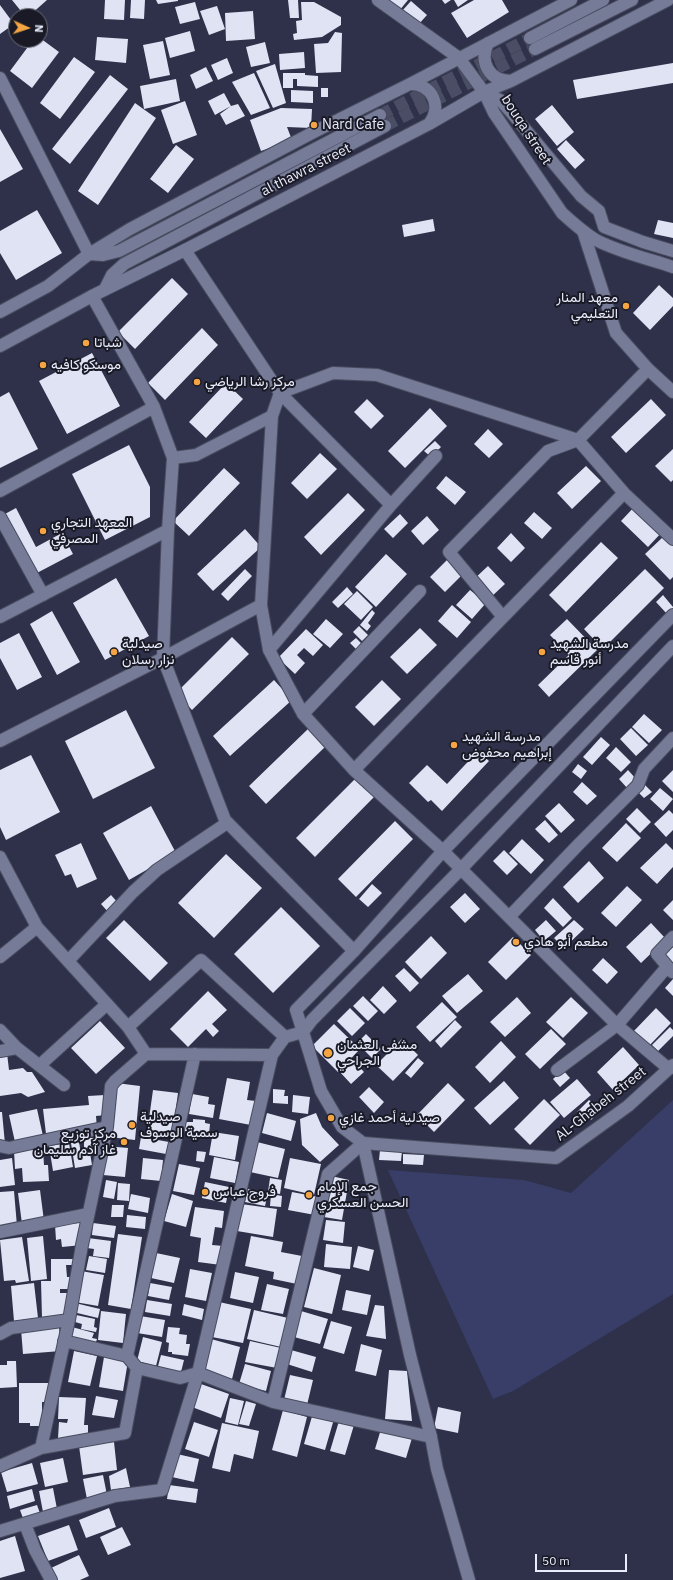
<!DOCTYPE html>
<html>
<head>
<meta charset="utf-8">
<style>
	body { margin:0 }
	#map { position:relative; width:673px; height:1580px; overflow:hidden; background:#2e3149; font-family:"IBM Plex Sans",sans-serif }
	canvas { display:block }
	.north { position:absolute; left:8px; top:8px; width:40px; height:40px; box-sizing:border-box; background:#191a25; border:1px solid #6c6e7b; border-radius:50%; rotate:93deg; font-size:11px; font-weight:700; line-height:16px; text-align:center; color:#e9ecfc }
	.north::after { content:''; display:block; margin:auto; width:14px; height:18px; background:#f4a443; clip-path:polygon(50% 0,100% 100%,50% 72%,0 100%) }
	.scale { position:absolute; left:535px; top:1554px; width:92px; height:18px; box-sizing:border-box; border:2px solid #e9ecfc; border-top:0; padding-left:5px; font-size:12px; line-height:14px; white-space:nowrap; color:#e9ecfc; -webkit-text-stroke:3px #191a25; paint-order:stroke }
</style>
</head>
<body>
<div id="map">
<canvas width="673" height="1580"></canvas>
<div class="north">N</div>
<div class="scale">50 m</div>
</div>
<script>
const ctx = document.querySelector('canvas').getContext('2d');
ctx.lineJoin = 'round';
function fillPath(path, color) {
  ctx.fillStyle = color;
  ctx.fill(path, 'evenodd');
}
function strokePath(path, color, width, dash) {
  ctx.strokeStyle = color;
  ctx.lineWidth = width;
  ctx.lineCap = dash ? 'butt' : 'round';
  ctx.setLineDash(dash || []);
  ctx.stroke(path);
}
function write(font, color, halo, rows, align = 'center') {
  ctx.font = font + ' "IBM Plex Sans",Vazirmatn,sans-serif';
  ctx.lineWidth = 4;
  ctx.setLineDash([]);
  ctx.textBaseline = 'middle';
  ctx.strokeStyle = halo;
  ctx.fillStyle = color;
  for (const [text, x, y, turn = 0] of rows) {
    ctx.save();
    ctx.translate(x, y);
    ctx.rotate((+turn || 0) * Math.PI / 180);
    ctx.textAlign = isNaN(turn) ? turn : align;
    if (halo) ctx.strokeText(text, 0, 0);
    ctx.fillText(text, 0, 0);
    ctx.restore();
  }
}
const green = new Path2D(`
	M673,1100v194l-160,97 -20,8 -105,-229 136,10 47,13z`);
const building = new Path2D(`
	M12,0h35l-18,16h-4z
	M105,0h20l-1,20 -20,-1z
	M131,0h14l-1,19 -14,-1z
	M156,0h22v1l-20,3z
	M288,0h10l1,18h-9z
	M386,0h22l-9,11z
	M442,0h9l-6,4z
	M454,0h14l-10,7z
	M474,0h28l7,12 -42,26 -16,-25z
	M411,1l16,14 -9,10 -16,-14z
	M195,2l5,17 -20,5 -5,-17z
	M301,2h13l27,15v8l-19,12 -28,3 -1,-6 4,-1 -1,-12 6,-1z
	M0,5l14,19 -14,10z
	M217,6l8,23 -16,6 -9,-24z
	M253,11l2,28 -29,2 -1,-28z
	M190,31l5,20 -25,7 -5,-20z
	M335,32l7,1 -1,39 -25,1 -2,-29 14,-1z
	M97,37l31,2 -2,24 -31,-3z
	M40,38l19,14 -27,36 -22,-17 23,-31h7z
	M163,41l7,34 -20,4 -7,-34z
	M265,42l5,21 -19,4 -5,-20z
	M304,52l1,16 -25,2 -1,-16z
	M74,57l21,15 -35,47 -20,-16z
	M227,58l6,15 -15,7 -7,-15z
	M673,63v20l-96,16 -4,-19z
	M275,64l11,39 -13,5 -17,-37z
	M206,67l7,14 -17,8 -6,-14z
	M254,73l16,35 -19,7 -19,-33z
	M283,73h22v2l13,1v11l-21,-1v-7h-4v9h-10z
	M110,75l18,14 -58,75 -18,-15z
	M176,79l4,22 -36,8 -4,-23z
	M321,88h7v9h-7z
	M291,90l22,1v12l-22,-1z
	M224,93l7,13 -16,9 -7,-14z
	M185,101l12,34 -24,9 -12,-34z
	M135,103l21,15 -58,87 -20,-14z
	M238,104l7,12 -19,9 -6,-11 11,-8z
	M552,105l22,27 -17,14 -22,-27z
	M281,108l31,1 -1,19 -24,-1 5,13 -31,11 -11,-31z
	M0,129l23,40 -23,13z
	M566,140l19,20 -10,9 -18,-20z
	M176,145l18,14 -26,34 -18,-14z
	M37,210l25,43 -46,27 -16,-27v-22z
	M433,219l2,12 -31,6 -2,-12z
	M658,220l15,3v15l-19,-4z
	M172,278l16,16 -53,55 -17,-17z
	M659,285l14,13v8l-23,24 -17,-17z
	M202,328l16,17 -53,55 -17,-17z
	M92,353l28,53 -53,28 -28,-53z
	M226,383l17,16 -37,39 -17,-16z
	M9,392l29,57 -38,19v-71z
	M367,399l17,17 -13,13 -17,-17z
	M651,399l15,16 -40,38 -15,-16z
	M430,408l17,18 -42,42 -17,-17z
	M488,429l15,15 -14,14 -15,-14z
	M435,441l6,6 -10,10 -7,-6z
	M129,445l21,42v30l-45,23 -33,-66z
	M673,449v31l-2,2 -16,-16z
	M320,453l17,16 -30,30 -16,-16z
	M586,466l15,15 -29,28 -15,-16z
	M224,468l16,15 -51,53 -16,-15z
	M446,476l20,16 -11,13 -19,-17z
	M348,493l17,17 -44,45 -17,-18z
	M636,505l27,26 -15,16 -27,-26z
	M16,508l20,39 26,-14 11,21 -38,20 -32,-59z
	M534,512l18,16 -10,11 -18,-16z
	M400,514l8,9 -15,15 -9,-9z
	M427,516l12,14 -16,15 -12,-14z
	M245,529l16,18 -48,44 -16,-17z
	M511,533l14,15 -14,14 -14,-14z
	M664,536l9,10v31l-3,3 -25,-26z
	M601,542l17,16 -52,54 -17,-17z
	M386,554l21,20 -31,33 -21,-20z
	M447,560l15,15 -17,17 -15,-15z
	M488,566l17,18 -15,14 -17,-18z
	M245,569l7,7 -24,25 -7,-7z
	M645,569l19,19 -61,61 -19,-20z
	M116,578l33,58 -44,24 -32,-57z
	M347,587l6,7 -15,14 -6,-6z
	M470,590l16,13 -14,16 -16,-14z
	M357,591l16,16 -12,13 -17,-16z
	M663,595l10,12v1l-6,6 -11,-12z
	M452,605l19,17 -14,16 -19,-17z
	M372,610l3,3 -7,10 3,3 -4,5 -7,-6z
	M52,611l28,51 -23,13 -27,-51z
	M326,619l17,15 -13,14 -17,-14z
	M567,619l30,31 -48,47 -11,-12 31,-30 -19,-20z
	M359,626l9,9 -6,6 -9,-9z
	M420,628l17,17 -30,29 -17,-17z
	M306,629l17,16 -10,11 -9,-8 -7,7 8,8 -10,11 -17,-16z
	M19,633l23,44 -25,13 -17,-32v-15z
	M232,637l17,17 -57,56 -16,-17z
	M356,638l5,5 -5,6 -6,-6z
	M274,680l18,20 -62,56 -17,-20z
	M382,680l19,19 -27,27 -19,-19z
	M126,710l29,58 -62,31 -28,-58z
	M644,714l18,16 -13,13 -17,-16z
	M631,728l17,17 -12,11 -16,-17z
	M308,729l17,18 -59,57 -17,-18z
	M601,737l9,8 -18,20 -9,-8z
	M616,747l15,15 -10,10 -15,-14z
	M478,751l11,10 -47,50 -11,-11 -3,2 -19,-19 18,-18 20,19z
	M31,755l29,57 -54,28 -6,-13v-57z
	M578,764l9,7 -6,8 -9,-7z
	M628,770l9,10 -9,9 -9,-10z
	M673,770v22l-11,-11z
	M355,779l19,18 -59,60 -19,-19z
	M582,782l15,14 -10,9 -14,-13z
	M645,785l7,7 -8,6 -6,-6z
	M660,788l13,11 -10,12 -13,-12z
	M559,803l16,17 -14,13 -16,-17z
	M151,806l25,47 -47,27 -26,-47z
	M637,808l14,14 -11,11 -14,-14z
	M669,810l4,4v16l-7,7 -12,-13z
	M545,820l13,15 -9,8 -14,-14z
	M395,821l18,18 -57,58 -18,-18z
	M626,823l15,15 -24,24 -15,-14z
	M522,839l22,21 -13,14 -22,-21z
	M81,843l16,36 -20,9 -6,-14 -6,2 -10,-21z
	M666,843l7,7v17l-16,17 -17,-16z
	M504,850l14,14 -11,11 -14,-14z
	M226,854l36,34 -48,50 -36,-35z
	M589,861l15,17 -26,25 -15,-16z
	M372,884l10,9 -14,14 -9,-8z
	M627,886l15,14 -26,27 -15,-14z
	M465,893l15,16 -15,14 -15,-16z
	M111,895l8,9 -10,9 -8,-9z
	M553,898l19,20 -9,9 -19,-19z
	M673,900v20l-10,-10z
	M281,907l39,39 -47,47 -39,-39z
	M124,920l44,43 -18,18 -44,-43z
	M546,920l10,11 -12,10 -9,-11z
	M574,920l10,9 -20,19 -10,-10z
	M651,923l15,16 -25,24 -15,-16z
	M431,936l16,17 -26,26 -16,-17z
	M513,937l18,18 -25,25 -18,-18z
	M673,947v16l-8,-9z
	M603,958l15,14 -11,12 -15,-14z
	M404,968l15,15 -9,9 -15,-16z
	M468,974l15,17 -26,22 -15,-17z
	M673,979v17l-8,-8z
	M383,986l14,15 -13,13 -14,-14z
	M208,991l19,19 -15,14 7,7 -6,6 -7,-8 -18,18 -18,-18z
	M363,996l15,15 -10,10 -15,-15z
	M517,997l14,16 -26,24 -15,-15z
	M571,997l17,16 -25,25 -17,-16z
	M442,1002l15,15 -27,25 -14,-15z
	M350,1008l15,15 -13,13 -15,-15z
	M656,1008l15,15 -24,25 -15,-15z
	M455,1020l7,7 -21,21 -6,-7z
	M100,1021l25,27 -29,26 -25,-26z
	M334,1024l26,25 -22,23 -26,-26z
	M670,1027l3,3v6l-15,15 -6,-6z
	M551,1029l15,15 -26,25 -15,-15z
	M366,1034l15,15 -9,9 -15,-15z
	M402,1039l16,16 -25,26 -17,-16z
	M501,1041l15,16 -26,26 -15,-16z
	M623,1047l16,18 -26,25 -16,-18z
	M7,1053l2,17 14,-2 4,4h5l13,20 -17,5 -7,-4 -21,3v-42z
	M418,1058l6,5 -13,15 -6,-5z
	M352,1059l12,13 -13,12 -12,-13z
	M563,1070l7,8 -10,9 -7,-8z
	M227,1078l23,4 -3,18 9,1 -5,24 -32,-6z
	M577,1079l14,16 -27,23 -14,-16z
	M504,1081l15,17 -29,27 -16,-17z
	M116,1083l24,3 -5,54 -25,-3z
	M448,1083l17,17 -31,32 -17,-17z
	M369,1087l15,15 -10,11 -15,-16z
	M273,1089l12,1 -1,6h4v8l-15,-1z
	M153,1090l25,3 -6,43 -25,-3z
	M192,1094l17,3 -1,7 7,1 -2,13 -24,-4z
	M105,1095l1,20 -10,1 1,13 -51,5 -3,-25 46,-4 -1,-9z
	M293,1095l17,2 -2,17 -16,-2z
	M544,1099l16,16 -30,30 -16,-16z
	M589,1100l4,3 -12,13 -4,-4z
	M596,1102l6,6 -11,12 -6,-6z
	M37,1109l6,27 -28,6 -6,-27z
	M0,1112h2l3,32 -5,1z
	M267,1113l29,8 -5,20 -29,-8z
	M316,1113l6,14 17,18 -19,17 -18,-17 -2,-26z
	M193,1119l12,1v3l5,1 -1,10 -24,-3v-9h8z
	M213,1132l26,4 -4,24 -26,-5z
	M141,1137l28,5 -3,12 -27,-5z
	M84,1138h15l1,11 -16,1z
	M79,1142l2,12 9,-1 2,12 -17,3 -4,-25z
	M257,1142l28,7 -7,29 -28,-6z
	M69,1143l4,24 -20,4 -4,-25z
	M106,1146l22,2 -3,29 -22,-2z
	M43,1149l1,16h4l1,16 -26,1 -1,-14 -7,1 -1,-18z
	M380,1150l22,1 -1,10 -22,-1z
	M197,1151l9,1 -2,10 -8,-1z
	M403,1154l21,1 -1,10 -20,-1z
	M214,1157l25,5 -4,21 -25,-5z
	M12,1158l3,27 -15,2v-27z
	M143,1158l20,2 -2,21 -20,-2z
	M290,1158l31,6 -7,31 -30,-7z
	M179,1164l21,4 -6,27 -21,-4z
	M331,1176l18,4 -7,40 -18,-3z
	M270,1178l12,2 -2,14 -12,-2z
	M106,1180l11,2 -3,17 -11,-2z
	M205,1182l24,5 -3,16 -24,-5z
	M118,1183l12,1 -1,17 -12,-1z
	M248,1189l20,4 -3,13 -20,-4z
	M40,1190l4,31 -22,3 -4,-31z
	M14,1191l3,35 -17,1v-35z
	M292,1192l26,5 -3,18 -27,-5z
	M131,1194l19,4 -2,15 -20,-4z
	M172,1194l21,7 -7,26 -22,-6z
	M271,1194l11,2 -1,11 -11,-1z
	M241,1204l36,5 -4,28 -36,-6z
	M112,1205h12l-1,12h-12z
	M195,1207l29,4 -2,17 -7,-1 -3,18 12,1 -3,19 -23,-3 3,-24 -11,-2z
	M127,1215l19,2 -1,12 -19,-2z
	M326,1220l19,2 -2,21 -20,-3z
	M80,1223l2,22 -20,2 -1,-8 -5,1 -1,-15z
	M93,1223l23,3 -2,12 -22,-3z
	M118,1234l24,3 -11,72 -23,-4z
	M43,1236l4,43 -16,2 -4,-43z
	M251,1236l32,6 -2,10 21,4 -5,28 -24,-5 1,-7 -29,-6z
	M22,1237l7,44 -13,2 -1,-3 -11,1 -4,-41z
	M88,1238l23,3 -2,17 -16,-2 1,-7 -7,-1z
	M326,1244l26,3 -2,22 -26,-2z
	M358,1246l16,4 -5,21 -16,-4z
	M156,1253l24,5 -6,25 -23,-5z
	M89,1256l18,3 -2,14 -19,-3z
	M51,1259h22v6h-7l1,12h3v12h-10v4h7v25h-25l-1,-37h10z
	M314,1268l27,7 -9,39 -28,-7z
	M190,1269l22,4 -6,28 -21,-4z
	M81,1271l23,4 -6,31 -23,-4z
	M235,1272l24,5 -6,26 -23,-5z
	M34,1283l4,35 -24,3 -3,-35z
	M150,1283l22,4 -3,13 -21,-4z
	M267,1284l22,5 -6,25 -22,-4z
	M346,1290l25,5 -4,20 -25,-5z
	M147,1300l25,4 -2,12 -25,-4z
	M219,1302l32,7 -8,34 -31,-6z
	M75,1303l25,6 -2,9 -25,-6z
	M184,1304l20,5 -2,11 -20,-5z
	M375,1305l9,1 2,33 -20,-3z
	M254,1310l34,8 -7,29 -34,-8z
	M101,1311l25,3 -3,29 -25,-3z
	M301,1311l27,8 -8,25 -26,-7z
	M76,1315l19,4 -1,8 3,1 -1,4 -15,-3 1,-5 -7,-2z
	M140,1316l25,4 -3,17 -25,-4z
	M331,1321l21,6 -8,27 -21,-6z
	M59,1326l2,25 -38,3 -2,-25z
	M72,1327l22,6 -2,5 5,1 -2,6 -26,-7z
	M168,1327l12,1 -1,6 8,1 -1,9h4l-2,12 -16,-2v-2h-4l1,-9 -3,-1z
	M143,1337l19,5 -6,24 -19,-5z
	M211,1339l29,8 -8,32 -30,-7z
	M250,1341l31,7 -4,20 -32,-6z
	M361,1344l21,6 -6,26 -21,-5z
	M291,1350l25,7 -4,15 -25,-8z
	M74,1351l23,5 -7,30 -22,-4z
	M161,1355l23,5 -4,16 -23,-6z
	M104,1357l24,4 -5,30 -24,-4z
	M7,1361h9l1,26 -17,1v-23h7z
	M245,1364l26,7 -5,20 -27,-7z
	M389,1370l18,1 5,50 -27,-2z
	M290,1375l23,5 -6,25 -23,-5z
	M19,1383h29v19h-6v24h-12v-3h-11z
	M201,1384l28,10 -8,24 -29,-11z
	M96,1396l22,4 -4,18 -22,-3z
	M59,1397l27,1 -2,27h4v15l-30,-2 1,-16 8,1 1,-4h-10z
	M230,1398l14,3 -6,24 -13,-3z
	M246,1401l10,3 -7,22 -10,-2z
	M438,1407l23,5 -3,21 -24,-5z
	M283,1410l24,7 -10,40 -25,-7z
	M313,1413l21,6 -9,31 -21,-6z
	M339,1421l15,4 -9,30 -15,-4z
	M194,1422l24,8 -9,27 -24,-8z
	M222,1423l37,8 -6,28 -19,-5 -4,18 -18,-4z
	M381,1429l31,9 -6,20 -31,-9z
	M114,1442l3,28 -34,5 -4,-29z
	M177,1454l22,5 -5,23 -22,-5z
	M63,1458l5,24 -23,5 -5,-24z
	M32,1463l6,21 -31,8 -6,-20z
	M126,1468l4,19 -19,3 -2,-14z
	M103,1475l4,20 -20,4 -4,-20z
	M169,1485l29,4 -2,14 -29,-4z
	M53,1488l4,21 -14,3 -4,-21z
	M32,1489l3,12 -25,8 -3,-13z
	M37,1505l4,11 -17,5 -4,-11z
	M109,1508l7,19 -30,11 -7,-18z
	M69,1525l9,25 -30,11 -10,-25z
	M122,1527l9,18 -23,10 -8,-18z
	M15,1536l10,35 -25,7v-37z
	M79,1555l10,21 -9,4h-23l-6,-12z`);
const secondaryTunnel = new Path2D(`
	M380,115l150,-77
	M385,126l150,-77`);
const street = new Path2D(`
	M0,78l89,176
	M583,231l33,102 32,36 25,23
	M185,250l95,143 111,112
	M92,296l62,111 19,51 -5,72 -5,128 62,162 129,131
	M173,458l23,-3 76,-39
	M0,491l154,-84
	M0,517l43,78
	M0,617l168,-87
	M503,617l-54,-65 99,-101 30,-11 70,-71
	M269,650l122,-145 45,-49
	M303,714l117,-123
	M0,741l163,-83 98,-53
	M354,770l270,-277
	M0,857l37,70 91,100 18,27
	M509,917l70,-73 59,-59 6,-16 29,-31
	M0,957l37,-30
	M68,961l65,-69 24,-22 70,-47
	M672,972l-15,-18 16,-17
	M128,1027l73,-67 84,77
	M0,1030l17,18 47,37
	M0,1051l17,-3
	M40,1065l67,-61
	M669,1069l-52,-44 -174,-174 -89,-81 -51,-56 -34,-64 -8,-45 11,-189 8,-23 53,-20 44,2 201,65 46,53 49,46
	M557,1070l60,-45 50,-58
	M0,1146l9,2 98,-21
	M0,1232l88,-18
	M0,1334l11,-6 58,-8
	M64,1341l63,15 10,12 43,10 18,-5 75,29 158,35
	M127,1356l68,-302
	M273,1402l55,-228 35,-31 193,15 72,-52 45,-41
	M41,1448l28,-128 13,-75 25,-118 4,-41 4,-5 31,-27 126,1 13,-18 18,-5
	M0,1466l41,-18 84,-15 12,-65
	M25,1524l10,26 16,30
	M0,1531l115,-35 47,-6 36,-117 74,-318`);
const secondary = new Path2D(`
	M378,0l81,58 25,34 10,21 68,100c11,10 22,20 34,27 23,12 53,19 77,27
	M530,38l73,-38
	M488,43c-9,19 1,38 23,38
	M535,49l97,-49
	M410,84c22,0 33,22 19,40
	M484,92l16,8 10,11 71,85 18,15 5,16 39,15 30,9
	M89,254l14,1 16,-4 261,-136
	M105,289l7,-14 12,-11 261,-138
	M0,312l48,-26 41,-32 41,-25 184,-97 96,-48 161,-84
	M0,346l92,-50 93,-46 244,-126 55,-32 27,-11 157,-81
	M673,615l-230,236 -89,100 -58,59 7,22 9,-12 149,-151 212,-223
	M303,1032l18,59 21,36 21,16 47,212 21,82 6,32 32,111`);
const markers = [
	[314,125,4,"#f4a443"],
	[626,306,4,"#f4a443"],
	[86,343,4,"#f4a443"],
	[43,365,4,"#f4a443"],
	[197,382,4,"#f4a443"],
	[43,531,4,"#f4a443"],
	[114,652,4,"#f4a443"],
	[542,652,4,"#f4a443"],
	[454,745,4,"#f4a443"],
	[516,942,4,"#f4a443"],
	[328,1053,5,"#f4a443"],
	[331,1118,4,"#f4a443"],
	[132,1125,4,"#f4a443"],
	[124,1142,4,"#f4a443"],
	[205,1192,4,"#f4a443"],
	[309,1195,4,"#f4a443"]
];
const poiNames = [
	["Nard Cafe",322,125],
	["معهد المنار",618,298,"right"],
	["التعليمي",618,314,"right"],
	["شباتا",94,343],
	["موسكو كافيه",51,365],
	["مركز رشا الرياضي",205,382],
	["المعهد التجاري",51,523],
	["المصرفي",51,539],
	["صيدلية",122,644],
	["نزار رسلان",122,660],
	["مدرسة الشهيد",550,644],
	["أنور قاسم",550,660],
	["مدرسة الشهيد",462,737],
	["إبراهيم محفوض",462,753],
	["مطعم أبو هادي",524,942],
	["مشفى العثمان",337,1045],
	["الجراحي",337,1061],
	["صيدلية",140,1117],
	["سمية الوسوف",140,1133],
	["صيدلية أحمد غازي",339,1118],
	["مركز توزيع",116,1134,"right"],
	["غاز آدم سليمان",116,1150,"right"],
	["جمع الإمام",317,1187],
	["الحسن العسكري",317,1203],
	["فروج عباس",213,1192]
];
const streetNames = [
	["bouqa street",526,130,57],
	["al thawra street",306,170,-27],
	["AL-Ghabeh street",601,1104,-38]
];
fillPath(green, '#393e68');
fillPath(building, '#e0e3f3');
strokePath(secondaryTunnel, '#4a4d64', 12, [12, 6]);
strokePath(street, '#494c60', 14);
strokePath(secondary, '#494c60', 14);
strokePath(street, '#767b97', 12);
strokePath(secondary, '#767b97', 12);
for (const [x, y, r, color] of markers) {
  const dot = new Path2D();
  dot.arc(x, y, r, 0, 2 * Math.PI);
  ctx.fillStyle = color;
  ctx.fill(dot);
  strokePath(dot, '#191a25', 1.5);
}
write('14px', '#e9ecfc', '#191a25', poiNames, 'left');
write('14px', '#e9ecfc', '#191a25', streetNames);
</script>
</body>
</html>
